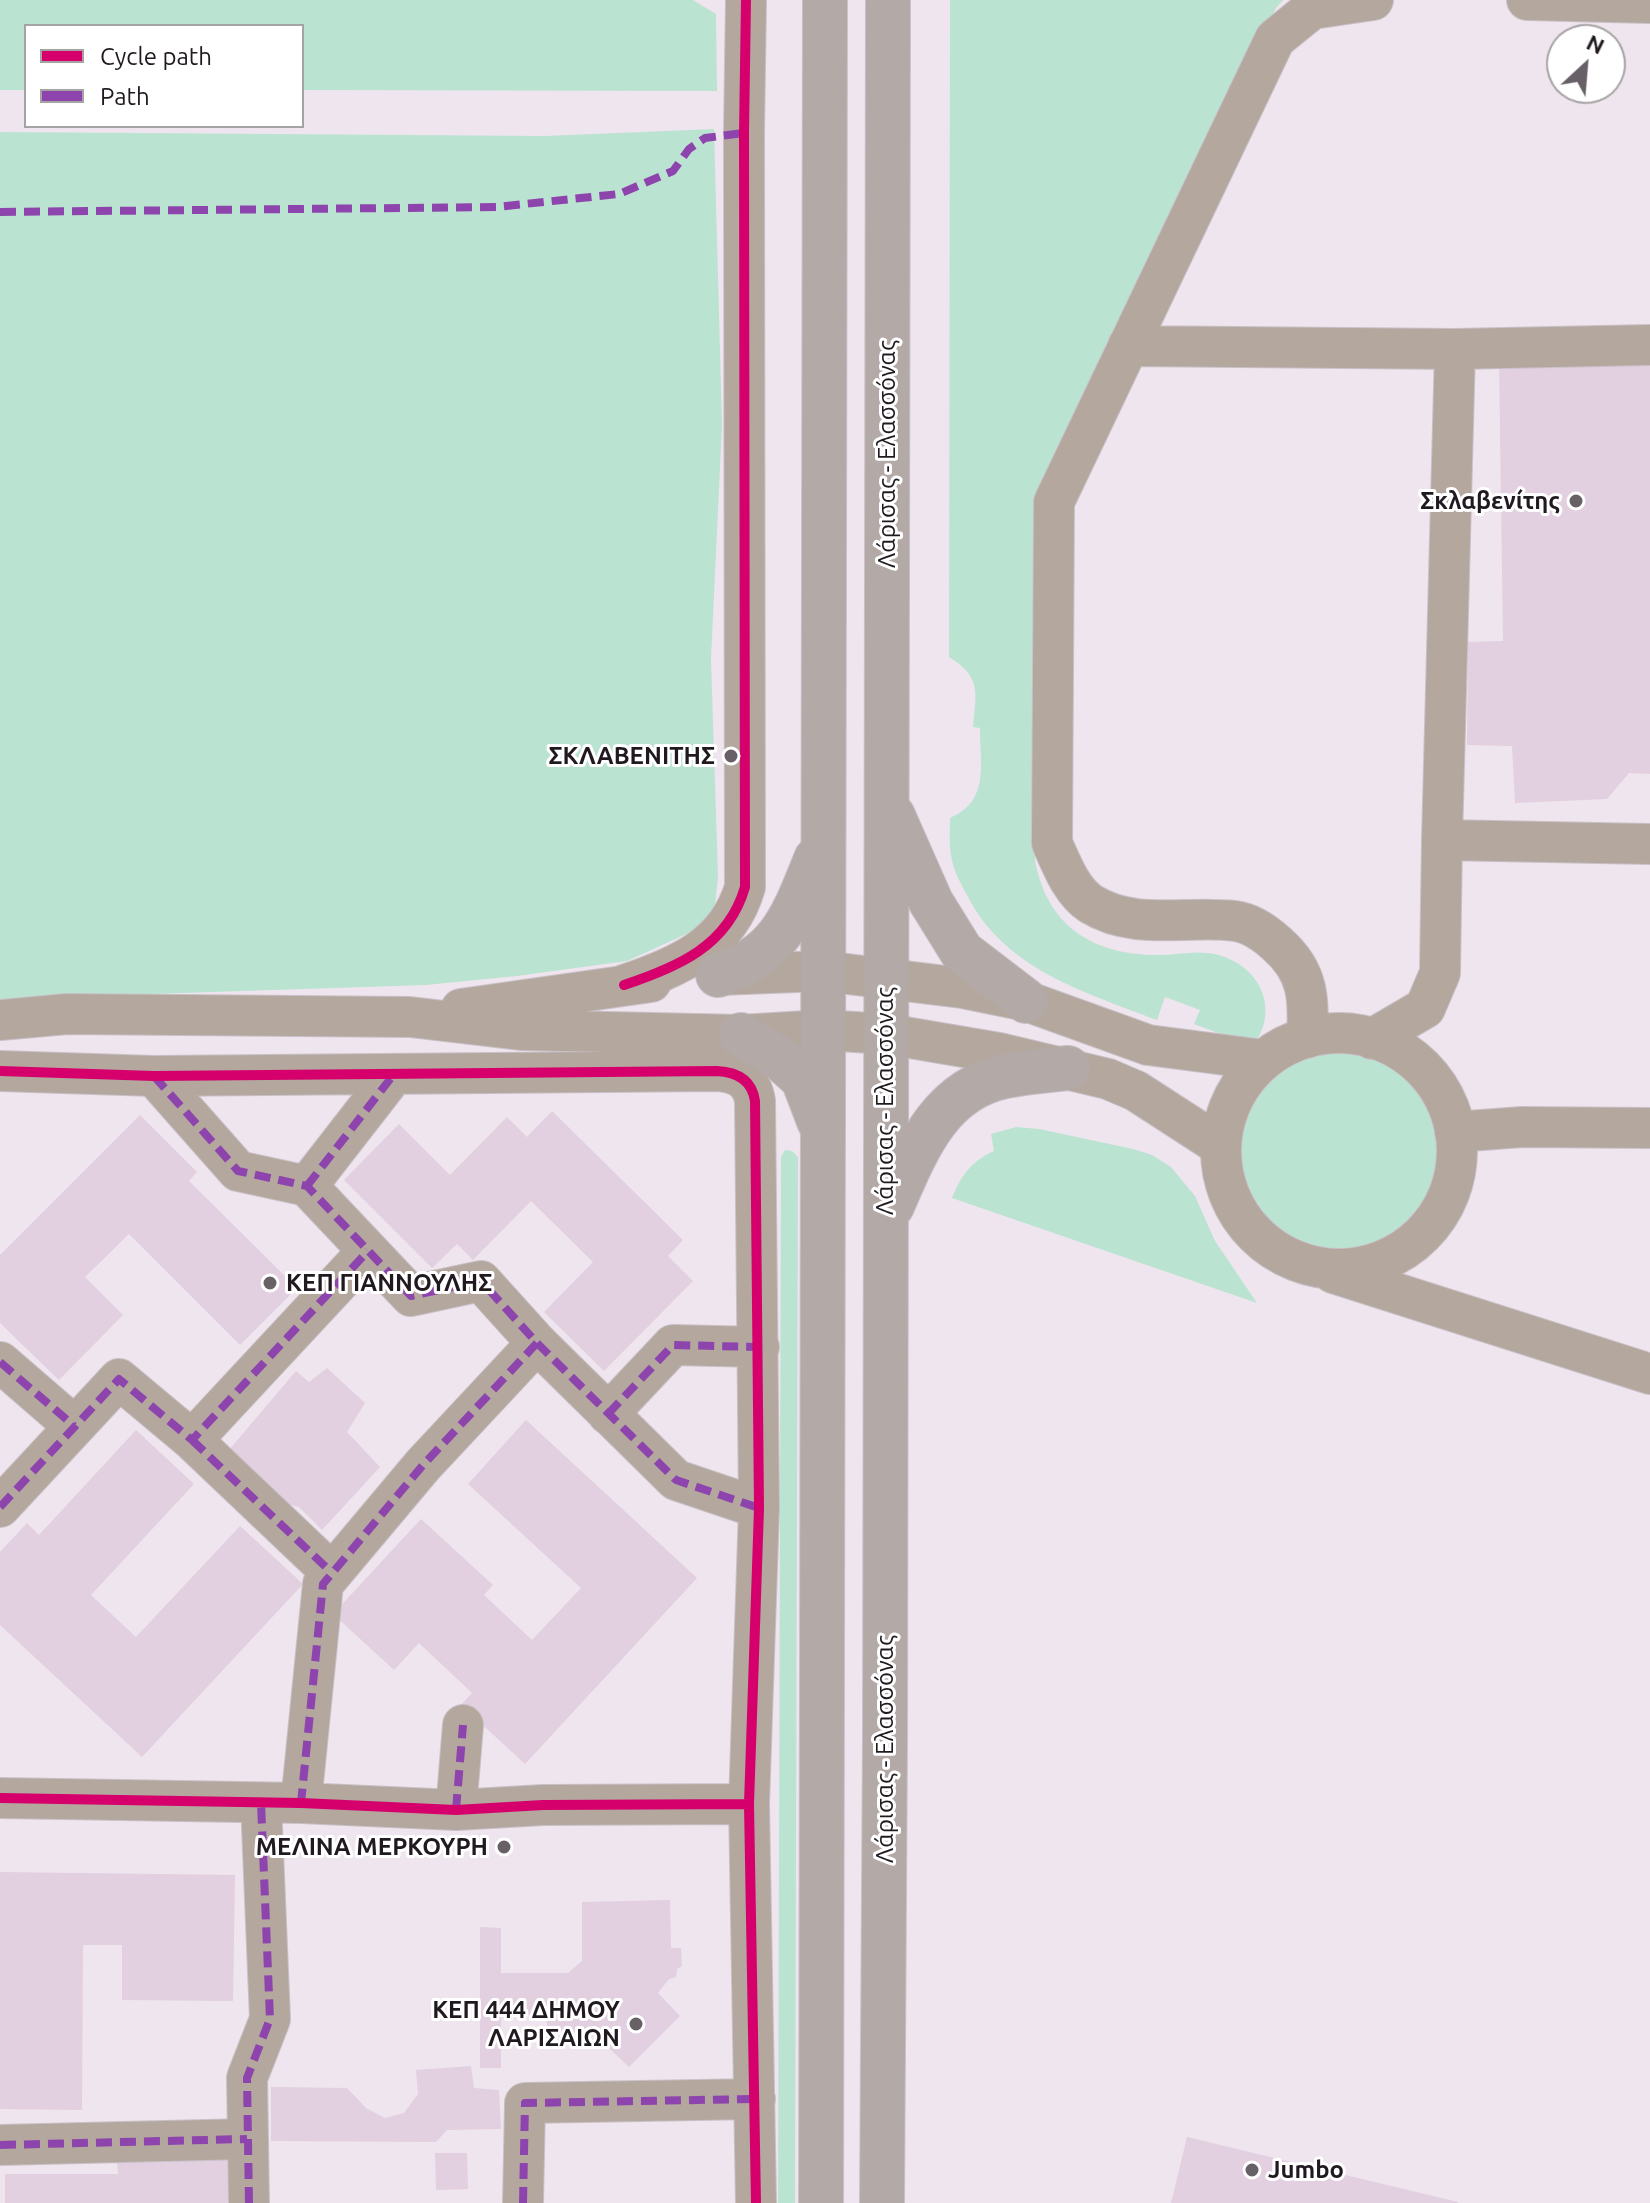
<!DOCTYPE html>
<html>
<head>
<meta charset="utf-8">
<style>
	body { margin:0 }
	#map { position:relative; width:1650px; height:2203px; overflow:hidden; background:#efe5ee; font-family:Ubuntu,sans-serif }
	canvas { display:block }
	.legend { position:absolute; left:24px; top:24px; width:280px; height:104px; box-sizing:border-box; background:#fff; border:2px solid #a6a3a5; margin:0; padding:10px 14px; list-style:none; font-size:24px; color:#20191f }
	.legend li { display:flex; align-items:center; gap:16px; height:40px }
	.legend b { width:40px; border:2px solid #a6a3a5 }
	.north { position:absolute; left:1546px; top:24px; width:80px; height:80px; box-sizing:border-box; background:#fff; border:2px solid #a6a3a5; border-radius:50%; rotate:26deg; font-size:22px; font-weight:700; line-height:32px; text-align:center; color:#20191f }
	.north::after { content:''; display:block; margin:auto; width:28px; height:36px; background:#686067; clip-path:polygon(50% 0,100% 100%,50% 72%,0 100%) }
</style>
</head>
<body>
<div id="map">
<canvas width="1650" height="2203"></canvas>
<ul class="legend">
<li><b style="height:10px;background:#d6006c"></b>Cycle path</li>
<li><b style="height:10px;background:#8e44ad"></b>Path</li>
</ul>
<div class="north">N</div>
</div>
<script>
const ctx = document.querySelector('canvas').getContext('2d');
ctx.lineJoin = 'round';
function fillPath(path, color) {
  ctx.fillStyle = color;
  ctx.fill(path, 'evenodd');
}
function strokePath(path, color, width, dash) {
  ctx.strokeStyle = color;
  ctx.lineWidth = width;
  ctx.lineCap = dash ? 'butt' : 'round';
  ctx.setLineDash(dash || []);
  ctx.stroke(path);
}
function write(font, color, halo, rows, align = 'center') {
  ctx.font = font + ' Ubuntu,sans-serif';
  ctx.lineWidth = 6;
  ctx.setLineDash([]);
  ctx.textBaseline = 'middle';
  ctx.strokeStyle = halo;
  ctx.fillStyle = color;
  for (const [text, x, y, turn = 0] of rows) {
    ctx.save();
    ctx.translate(x, y);
    ctx.rotate((+turn || 0) * Math.PI / 180);
    ctx.textAlign = isNaN(turn) ? turn : align;
    if (halo) ctx.strokeText(text, 0, 0);
    ctx.fillText(text, 0, 0);
    ctx.restore();
  }
}
const green = new Path2D(`
	M0,0h693l23,14 1,77 -415,-1v-64h-276v64h-26z
	M950,0h333l-7,8 -234,496 -7,62v295c13,66 58,94 124,94 16,0 33,-4 49,-2 48,6 75,53 45,93l-59,-22 6,-14 -35,-13 -8,23c-73,-28 -153,-51 -190,-125 -7,-13 -14,-25 -16,-40 -2,-12 -1,-25 -1,-37 40,-17 30,-53 30,-90l-7,-1c3,-34 9,-50 -24,-70z
	M714,129l8,296 -11,234 7,217 -4,40 -21,15 -66,30 -110,15 -91,9 -426,14v-867l545,4z
	M1241 1153a100 100 0 1 1 200 0a100 100 0 1 1-200 0Z
	M1016,1127l23,2 94,20 19,6 19,12 24,29 20,45 42,62 -305,-105c9,-22 19,-37 42,-47l-3,-17z
	M785,1150l7,1 6,6 -3,1046h-17l3,-1046z`);
const building = new Path2D(`
	M1499,359l151,2v413l-21,-1 -22,26 -92,4 -3,-57 -45,-1 1,-103 35,-1z
	M552,1111l131,129 -15,16 25,25 -89,90 -60,-59 49,-50 -62,-61 -58,59 -16,-16 -25,24 -88,-88 55,-56 51,51 57,-58 20,20z
	M140,1115l57,57 -8,9 108,107 -57,57 -111,-111 -44,43 38,38 -64,65 -59,-57v-68z
	M327,1368l38,35 -18,29 33,35 -58,63 -23,-23 -23,-6 -47,-51 67,-79 13,11z
	M526,1420l171,158 -172,186 -64,-59 11,-12 -53,-50 -25,27 -61,-56 88,-95 72,66 -9,10 48,45 49,-52 -113,-104z
	M136,1430l58,54 -103,111 45,42 104,-111 63,58 -161,173 -142,-132v-73l27,-29 12,12z
	M0,1872l235,3 -2,126 -111,-1v-55h-39l-1,165 -82,-1z
	M670,1900l1,48h10l1,18 -5,3 -1,8 -7,2 -11,14 22,23 -51,51 -37,-35 -45,2v-19l-46,-1v54h-21v-141l21,1v45h67l14,-12v-59z
	M471,2066l3,22 25,2 2,39 -54,1 -11,12 -165,-1v-54l76,1 19,20 19,10 19,-5 14,-19 -2,-24z
	M1187,2137l271,65v1h-287z
	M435,2153h32l1,36 -32,1z
	M117,2160h112v43h-224v-29h113z`);
const minor = new Path2D(`
	M1527,0l123,3
	M1128,346l327,3 195,-4
	M1442,840l13,-491
	M719,975l104,-4 139,17 64,13 122,44 116,15
	M624,985c54,-18 104,-39 121,-98l-1,-754 2,-133
	M461,1009l190,-27
	M0,1020l67,-6 343,3 111,13 220,5 82,-5 64,4 112,19 109,26 28,12 85,55
	M1221 1151a118 118 0 1 1 236 0a118 118 0 1 1-236 0Z
	M1307,1038c2,-39 2,-66 -30,-94 -11,-10 -27,-21 -42,-23 -48,-6 -100,10 -144,-17 -20,-13 -30,-41 -39,-61l2,-341 221,-463 37,-30 61,-9
	M1372,1039l53,-31 15,-35 2,-133 208,4
	M0,1071l154,5 563,-5c20,1 35,9 38,30l4,407 -10,296 7,399
	M154,1076l84,95 69,15 104,110 70,-15 56,62 -114,122 -100,119 -22,219
	M1455,1132l67,-5 128,1
	M307,1186l87,-112
	M1333,1273l317,101
	M537,1343l139,137 83,28
	M0,1362l74,64
	M608,1414l65,-69 86,2
	M192,1440l139,132
	M0,1507l119,-128 73,61 176,-189
	M0,1798l301,5 155,7 87,-5 206,-1
	M456,1810l7,-85
	M0,2145l247,-6
	M249,2203l-2,-125 23,-59 -9,-216
	M523,2203l2,-100 230,-4`);
const highway = new Path2D(`
	M893,816l38,86 31,50 64,49
	M718,975c62,-19 75,-59 98,-116
	M741,1035l41,25 21,19 16,42
	M892,1206c24,-55 47,-117 114,-130 20,-4 41,-6 62,-8
	M821,2203l4,-2203
	M882,2203l3,-466 3,-1737`);
const quiet = new Path2D(`
	M0,212l496,-5 123,-13 54,-23 16,-22 16,-11 39,-5
	M154,1076l84,95 69,15 104,110 70,-15 56,62 -114,122 -100,119 -22,219
	M307,1186l87,-112
	M537,1343l139,137 83,28
	M0,1362l74,64
	M608,1414l65,-69 86,2
	M192,1440l139,132
	M0,1507l119,-128 73,61 176,-189
	M456,1810l7,-85
	M0,2145l247,-6
	M249,2203l-2,-125 23,-59 -9,-216
	M523,2203l2,-100 230,-4`);
const cycleway = new Path2D(`
	M624,985c54,-18 104,-39 121,-98l-1,-754 2,-133
	M0,1071l154,5 563,-5c20,1 35,9 38,30l4,407 -10,296 7,399
	M0,1798l301,5 155,7 87,-5 206,-1`);
const markers = [
	[1576,501,8,"#686067"],
	[731,756,8,"#686067"],
	[270,1283,8,"#686067"],
	[504,1847,8,"#686067"],
	[636,2024,8,"#686067"],
	[1252,2170,8,"#686067"]
];
const streetNames = [
	["Λάρισας - Ελασσόνας",887,454,-90],
	["Λάρισας - Ελασσόνας",885,1101,-90],
	["Λάρισας - Ελασσόνας",885,1749,-90]
];
const poiNames = [
	["Σκλαβενίτης",1560,501],
	["ΣΚΛΑΒΕΝΙΤΗΣ",715,756],
	["ΚΕΠ ΓΙΑΝΝΟΥΛΗΣ",286,1283,"left"],
	["ΜΕΛΙΝΑ ΜΕΡΚΟΥΡΗ",488,1847],
	["ΚΕΠ 444 ΔΗΜΟΥ",620,2010],
	["ΛΑΡΙΣΑΙΩΝ",620,2038],
	["Jumbo",1268,2170,"left"]
];
fillPath(green, '#bbe3d2');
fillPath(building, '#e2cfdf');
strokePath(minor, '#c9c1c8', 42);
strokePath(highway, '#c9c1c8', 46);
strokePath(minor, '#b3a79e', 40);
strokePath(highway, '#b3a9a7', 44);
strokePath(quiet, '#8e44ad', 8, [16, 8]);
strokePath(cycleway, '#d6006c', 10);
for (const [x, y, r, color] of markers) {
  const dot = new Path2D();
  dot.arc(x, y, r, 0, 2 * Math.PI);
  ctx.fillStyle = color;
  ctx.fill(dot);
  strokePath(dot, '#fff', 3);
}
write('24px', '#20191f', '#fff', streetNames);
write('bold 24px', '#20191f', '#fff', poiNames, 'right');
</script>
</body>
</html>
